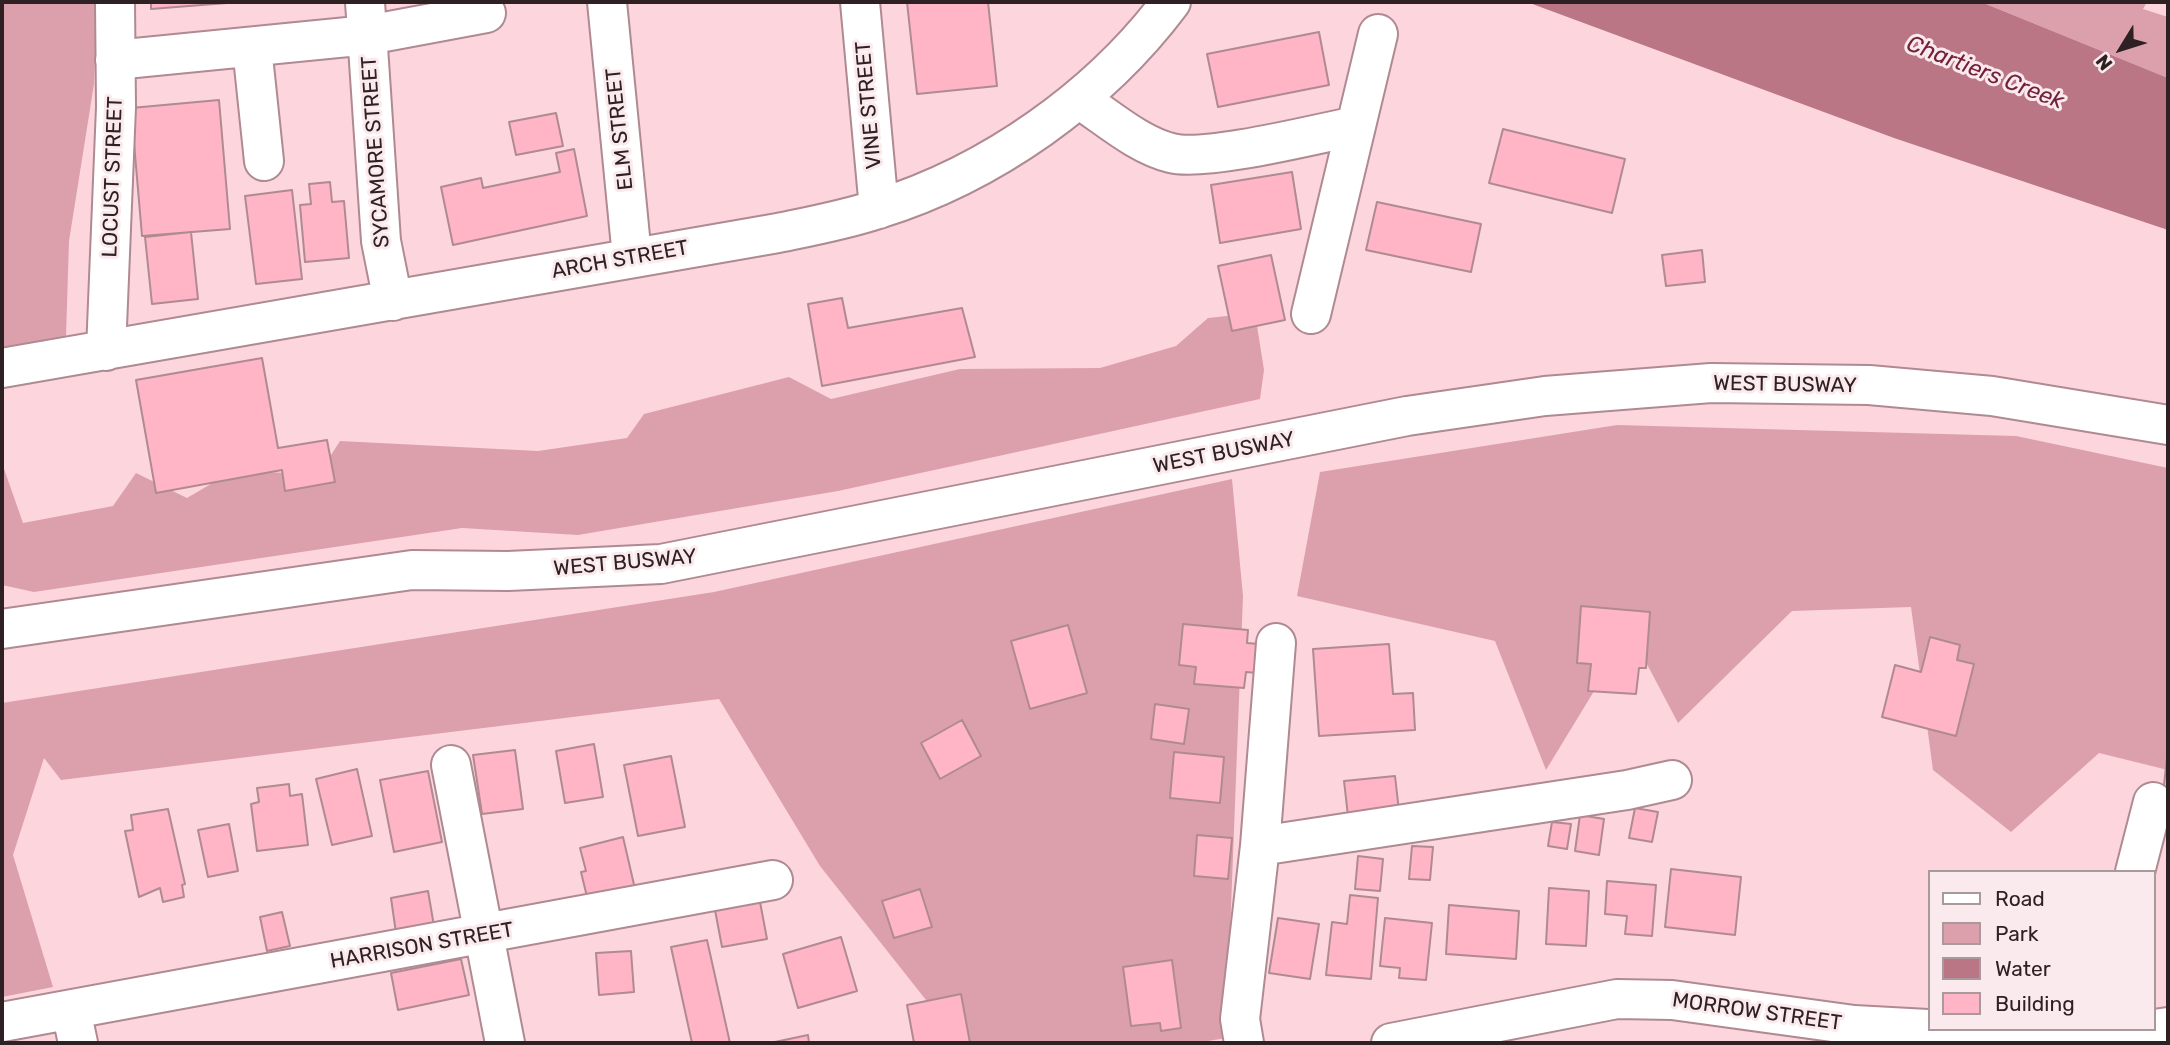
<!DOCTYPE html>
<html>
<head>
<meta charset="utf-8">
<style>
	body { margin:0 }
	#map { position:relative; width:2170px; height:1045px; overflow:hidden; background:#fdd5dd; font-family:Rubik,sans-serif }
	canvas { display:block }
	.frame { position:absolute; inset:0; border:4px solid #2f2023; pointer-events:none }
	.legend { position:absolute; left:1928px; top:870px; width:228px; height:161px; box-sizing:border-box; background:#faeaed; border:2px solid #a9999c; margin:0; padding:9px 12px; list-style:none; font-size:21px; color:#2f2023 }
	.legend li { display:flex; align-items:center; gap:14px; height:35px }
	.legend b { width:35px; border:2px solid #a9999c }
	.north { position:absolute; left:2086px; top:14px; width:70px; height:70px; -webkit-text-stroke:5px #faeaed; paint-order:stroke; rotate:232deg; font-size:19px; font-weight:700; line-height:28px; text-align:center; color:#2f2023 }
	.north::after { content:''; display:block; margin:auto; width:24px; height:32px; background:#2f2023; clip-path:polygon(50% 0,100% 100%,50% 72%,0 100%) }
</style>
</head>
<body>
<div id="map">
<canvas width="2170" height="1045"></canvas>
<div class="frame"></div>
<ul class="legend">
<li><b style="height:9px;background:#fff"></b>Road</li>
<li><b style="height:19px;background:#dca0ad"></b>Park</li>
<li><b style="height:19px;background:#ba7685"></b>Water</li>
<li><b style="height:19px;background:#ffb5c5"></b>Building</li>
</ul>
<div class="north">N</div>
</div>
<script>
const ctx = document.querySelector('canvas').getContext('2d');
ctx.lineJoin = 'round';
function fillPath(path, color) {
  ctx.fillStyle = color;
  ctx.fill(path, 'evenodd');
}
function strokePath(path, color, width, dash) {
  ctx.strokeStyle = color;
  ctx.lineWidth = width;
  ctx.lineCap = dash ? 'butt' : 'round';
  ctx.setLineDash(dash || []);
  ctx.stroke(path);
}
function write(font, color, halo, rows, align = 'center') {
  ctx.font = font + ' Rubik,sans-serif';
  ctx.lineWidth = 6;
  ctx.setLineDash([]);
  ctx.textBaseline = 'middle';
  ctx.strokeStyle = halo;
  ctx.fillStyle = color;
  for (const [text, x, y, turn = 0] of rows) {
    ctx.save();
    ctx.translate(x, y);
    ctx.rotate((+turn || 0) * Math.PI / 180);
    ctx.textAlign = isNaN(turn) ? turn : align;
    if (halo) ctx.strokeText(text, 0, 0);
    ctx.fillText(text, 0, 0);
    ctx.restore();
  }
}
const green = new Path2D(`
	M2,2h95l-3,82 -25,157 -3,95 -25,12 -39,4z
	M1981,2h166l-4,7 25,8v61z
	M1255,313l9,57 -4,29 -422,92 -260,44 -116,-7 -428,64 -32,-7v-122l21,60 90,-17 23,-33 51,25 46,-27 86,3 21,-33 198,10 89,-13 17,-24 145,-37 42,22 129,-30 140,-1 76,-22 32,-28z
	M1617,425l399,11 152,32v302l-69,-17 -88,79 -78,-62 -22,-163 -119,4 -114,112 -48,-91 -84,138 -51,-129 -198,-45 23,-124z
	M1232,479l11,117 -17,442 -30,5h-236l-140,-177 -101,-167 -658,81 -17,-22 -31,97 40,132 -51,10v-294l712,-111z`);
const water = new Path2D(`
	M1527,2h454l187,76v152l-274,-92z`);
const building = new Path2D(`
	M151,2h89l-89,7z
	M907,2h81l9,84 -80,8z
	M1319,32l10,53 -111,22 -11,-53z
	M219,100l11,129 -88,7 -11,-128z
	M556,113l7,33 -47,9 -7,-33z
	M1503,129l122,30 -13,54 -123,-30z
	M574,149l13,67 -134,29 -12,-58 40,-9 2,10 77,-16 -4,-19z
	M1292,172l9,57 -81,14 -9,-58z
	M330,182l2,20 12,-1 5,57 -44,4 -5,-57 11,-1 -2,-20z
	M292,190l10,89 -46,5 -11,-88z
	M1377,202l104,22 -10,48 -105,-22z
	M191,232l7,67 -46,5 -7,-67z
	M1702,250l3,32 -39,4 -4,-31z
	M1271,255l14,65 -53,11 -14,-65z
	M842,298l6,30 114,-20 13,49 -153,29 -14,-82z
	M262,358l16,90 49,-8 8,42 -50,9 -3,-21 -126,23 -20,-113z
	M1581,606l69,6 -4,56h-7l-3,26 -48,-3 3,-27 -14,-1z
	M1183,624l65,6 -1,13 12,1 -2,29 -11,-1 -2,16 -50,-4 2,-17 -17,-2z
	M1068,625l19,68 -57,16 -19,-68z
	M1930,637l30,8 -3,15 17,4 -18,72 -74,-19 13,-52 26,7z
	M1389,644l4,50 20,-1 2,37 -96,6 -6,-87z
	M1155,704l34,5 -5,35 -33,-5z
	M962,720l19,36 -41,23 -19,-36z
	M594,744l9,53 -38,6 -9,-52z
	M515,750l8,59 -41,5 -9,-59z
	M1174,752l50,5 -4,46 -50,-5z
	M671,756l14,71 -47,9 -14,-71z
	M2167,757h1v57l-7,-1z
	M357,769l15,67 -40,9 -16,-66z
	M428,771l14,71 -48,10 -14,-72z
	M1395,776l4,35 -51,5 -4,-35z
	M289,784l1,12 12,-2 6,51 -51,6 -6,-47 8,-2 -2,-14z
	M1635,808l23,4 -6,30 -23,-4z
	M168,809l17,75 -3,1 2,12 -21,5 -3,-14 -21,9 -14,-66 8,-1 -2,-15z
	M1580,815l24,4 -5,36 -24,-4z
	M1552,822l19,2 -4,25 -19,-3z
	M229,824l9,47 -30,6 -10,-47z
	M1197,835l35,3 -4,41 -34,-3z
	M623,837l12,52 -47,12 -7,-29 5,-1 -6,-23z
	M1412,846l21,1 -3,33 -21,-1z
	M1358,856l25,3 -3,32 -25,-2z
	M1671,869l70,8 -6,58 -70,-8z
	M1607,881l49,4 -4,51 -27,-2 2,-18 -22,-2z
	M1549,888l40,3 -3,55 -40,-2z
	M920,889l12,38 -38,11 -12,-37z
	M428,891l6,35 -38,7 -5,-35z
	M1350,895l28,3 -7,81 -45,-4 6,-53 15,2z
	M760,902l7,37 -45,8 -7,-37z
	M1449,905l70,6 -3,48 -70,-5z
	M282,912l8,34 -23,5 -7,-34z
	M1278,918l41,6 -9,55 -41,-6z
	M1385,918l47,5 -6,57 -27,-2 1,-10 -20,-2z
	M841,937l16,54 -59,17 -15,-54z
	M707,940l23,103h-38l-21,-96z
	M631,951l3,41 -35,3 -3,-42z
	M461,959l8,36 -71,15 -7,-37z
	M1172,960l9,68 -20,3 -1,-8 -29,3 -8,-59z
	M961,994l9,49h-56l-7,-38z
	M808,1035l1,8h-39z`);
const minor = new Path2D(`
	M365,2l16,239 12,60
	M607,2l25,255
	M860,2l19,207
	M252,47l12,114
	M115,60l253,-25 118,-22
	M1079,99c28,18 59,46 92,54 34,9 145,-19 185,-27
	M1311,314l67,-280
	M106,351l10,-244 -1,-105
	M2,368l776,-135c34,-7 67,-13 100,-24 113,-35 222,-112 293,-207
	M2,629l410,-59 96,1 153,-7 746,-148 138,-20 166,-13 158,2 123,11 176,29
	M451,765l54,278
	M1260,846l367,-56 45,-10
	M2135,872l18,-70
	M71,1010l7,33
	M2,1022l771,-142
	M1244,1043l-4,-24 20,-173 16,-203
	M1391,1043l226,-44 55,1 182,25 239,13 75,-11`);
const streetNames = [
	["VINE STREET",869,105,-95],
	["ELM STREET",620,129,-96],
	["SYCAMORE STREET",376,152,-94],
	["LOCUST STREET",113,177,-88],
	["ARCH STREET",620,260,-10],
	["WEST BUSWAY",1785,385,1],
	["WEST BUSWAY",1224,453,-11],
	["WEST BUSWAY",625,563,-5],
	["HARRISON STREET",422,946,-10],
	["MORROW STREET",1757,1012,8]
];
const waterNames = [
	["Chartiers Creek",1985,73,21]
];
fillPath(green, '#dca0ad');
fillPath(water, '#ba7685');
fillPath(building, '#ffb5c5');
strokePath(building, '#af8a92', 2);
strokePath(minor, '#af8a92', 42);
strokePath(minor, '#fff', 38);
write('21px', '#2f2023', '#faeaed', streetNames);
write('italic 23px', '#721f3a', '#faeaed', waterNames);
</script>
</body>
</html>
